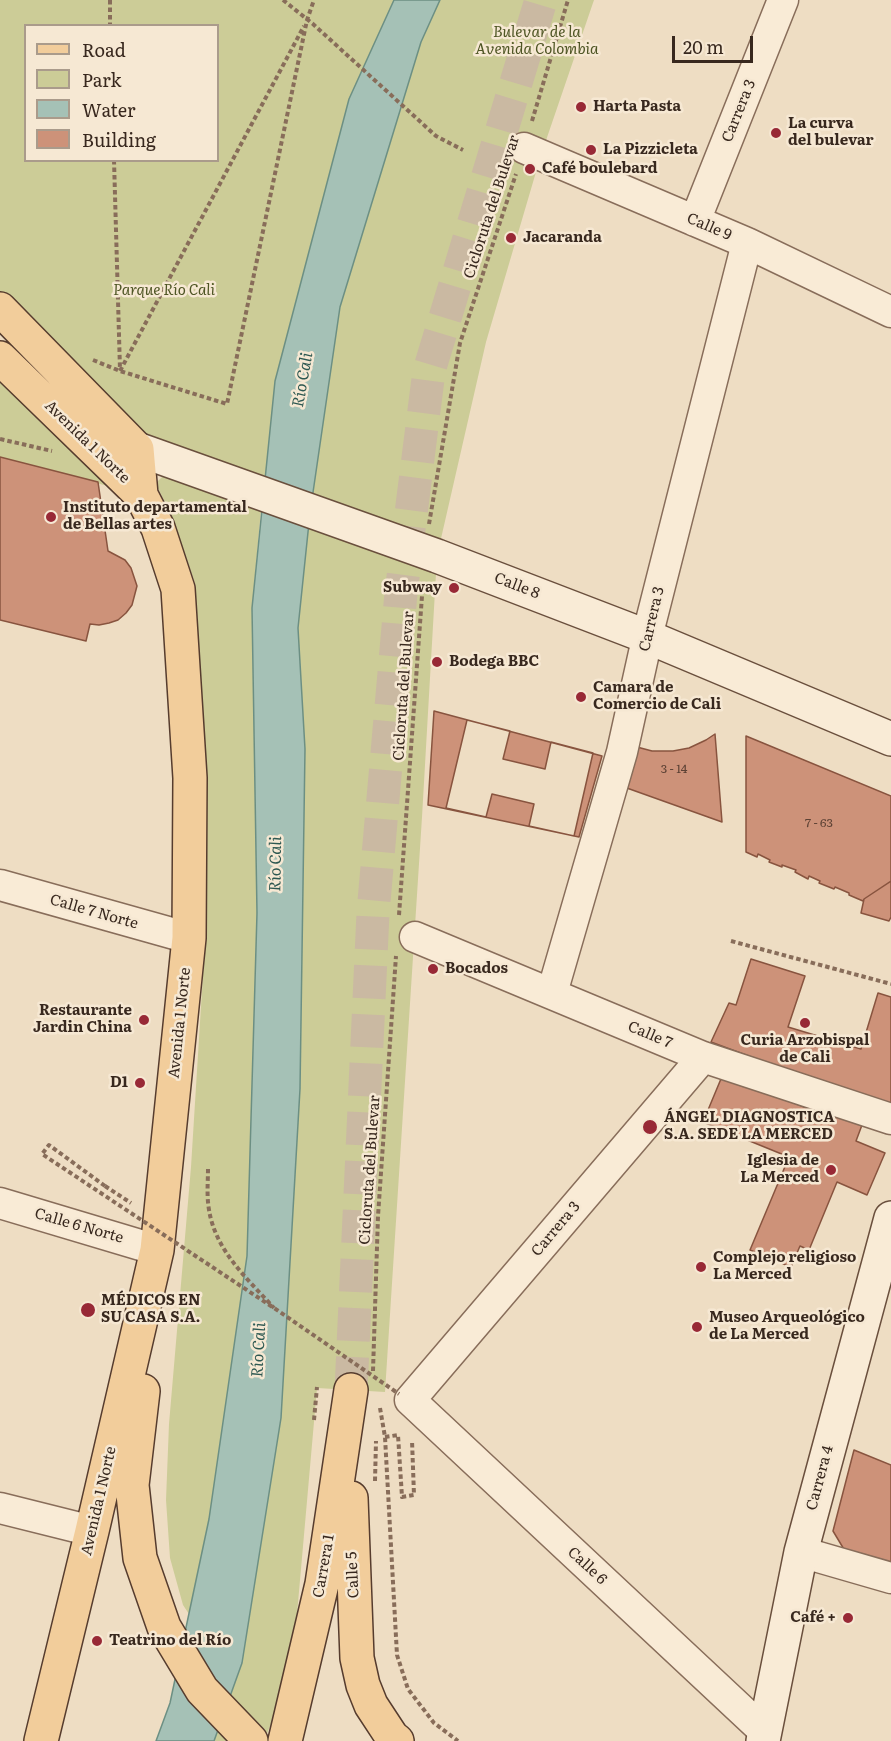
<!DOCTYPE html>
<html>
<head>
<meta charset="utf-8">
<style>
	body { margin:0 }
	#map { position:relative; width:891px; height:1741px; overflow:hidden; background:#eeddc3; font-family:Literata,serif }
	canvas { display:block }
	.legend { position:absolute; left:24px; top:24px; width:195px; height:138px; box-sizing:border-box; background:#f6e8d3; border:2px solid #aa9b8b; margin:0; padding:8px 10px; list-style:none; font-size:18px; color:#38281e }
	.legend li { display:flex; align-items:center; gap:12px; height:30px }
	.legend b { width:30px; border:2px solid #aa9b8b }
	.scale { position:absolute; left:672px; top:36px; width:81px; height:27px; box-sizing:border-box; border:3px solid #38281e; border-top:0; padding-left:8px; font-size:18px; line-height:21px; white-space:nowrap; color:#38281e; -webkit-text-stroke:4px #f6e8d3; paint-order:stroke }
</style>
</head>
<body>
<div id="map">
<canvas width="891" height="1741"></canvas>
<ul class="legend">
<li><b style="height:8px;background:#f2cd9b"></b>Road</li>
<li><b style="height:16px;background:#cccc97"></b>Park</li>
<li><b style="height:16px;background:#a5c1b6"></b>Water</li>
<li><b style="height:16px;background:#cd9279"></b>Building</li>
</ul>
<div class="scale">20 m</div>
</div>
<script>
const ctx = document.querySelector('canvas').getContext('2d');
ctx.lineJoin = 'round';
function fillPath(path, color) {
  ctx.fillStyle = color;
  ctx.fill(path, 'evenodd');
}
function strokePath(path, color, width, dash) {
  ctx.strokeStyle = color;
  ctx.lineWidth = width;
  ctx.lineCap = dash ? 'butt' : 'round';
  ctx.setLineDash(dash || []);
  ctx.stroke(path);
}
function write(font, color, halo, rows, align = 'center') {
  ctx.font = font + ' Literata,serif';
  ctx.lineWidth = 5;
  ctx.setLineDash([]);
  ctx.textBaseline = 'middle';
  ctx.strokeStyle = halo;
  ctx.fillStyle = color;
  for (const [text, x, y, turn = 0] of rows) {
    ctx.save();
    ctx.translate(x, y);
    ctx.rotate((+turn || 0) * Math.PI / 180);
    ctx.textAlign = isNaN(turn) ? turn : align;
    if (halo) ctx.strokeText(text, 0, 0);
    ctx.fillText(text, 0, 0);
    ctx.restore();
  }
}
const green = new Path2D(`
	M0,0h394l-45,99 -74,282 -11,112 -127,-44 -137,-140zM26,26h192v134h-192z
	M440,0h154l-53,155 -55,187 -49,214 -15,261 -37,575 -68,-4 -20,226 -22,100 -11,27h-50l28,-78 39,-245 19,-329 5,-340 -7,-121 12,-115 30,-206 81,-265z
	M0,358l141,137 -141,-38z
	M166,473l95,37 -9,98 5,305 -10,343 -38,263 -20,95 -6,-9 -13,-47 -4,-58 3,-76 22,-257 14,-225 -1,-164 -9,-195 -22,-63 -15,-32v-7z`);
const water = new Path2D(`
	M394,0h46l-19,42 -81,265 -30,206 -12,115 7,121 -5,340 -19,329 -39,245 -28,78h-58l14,-38 39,-184 38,-263 10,-343 -5,-305 23,-227 74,-282z`);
const building = new Path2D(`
	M0,457l98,25 10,69 17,9 6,8 6,18 -5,19 -6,8 -8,7 -9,3 -10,2 -9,-1 -4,17 -86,-21z
	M434,711l168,45 -23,81 -151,-32z
	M467,720l43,11 -7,28 42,10 6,-27 42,11 -19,83 -45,-10 5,-22 -42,-10 -6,23 -40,-9z
	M715,734l7,88 -98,-35 13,-40 15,4h21l16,-3 17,-8z
	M746,736l145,60v85l-27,18 -1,2 -14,-6v-2l-14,-6 -1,2 -15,-6 1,-2 -11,-5 -1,3 -13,-7 1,-2 -14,-5v2l-13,-5 1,-2 -12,-6 -1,3 -11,-5z
	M891,881v36l-2,4 -28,-8 3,-14z
	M751,959l54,17 -17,51 73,22 17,-56 13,4v112l-180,-67 18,-39 7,2z
	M723,1074l91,37 2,-5 46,19 -6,16 29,12 -18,42 -30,-13 -28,68 -9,-4 -9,21 -41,-17 39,-93 -86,-35z
	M854,1450l37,15v104l-43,-13 -15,-25z`);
const primaryTunnel = new Path2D(`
	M351,1390l22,-477 28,-320 28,-222 112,-371`);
const path = new Path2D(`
	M110,0v26
	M283,0l30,24 123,112 27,14
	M532,121l36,-121
	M114,160l6,210
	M93,360l27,11 107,33 80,-384 7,-20
	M120,371l184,-345
	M0,439l52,12
	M429,524l31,-181 56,-169
	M399,915l24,-333
	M731,941l160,43
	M208,1169c0,10 -1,22 0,33 4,46 37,74 66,106
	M105,1186l26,17
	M373,1371l5,-155 18,-260
	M380,1408l5,29 12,218 11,34 26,34 24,18
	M314,1420l3,-33
	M385,1437l13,-2 4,62 12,-2 -2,-55
	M375,1481l1,-40`);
const street = new Path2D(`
	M524,148l223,95 144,69
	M695,221l88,-221
	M0,885l189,53
	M415,937l288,120 188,62
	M552,993l70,-241 29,-131 96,-378
	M703,1057l-293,343 355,332
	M0,1203l157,47
	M0,1508l92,23
	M801,1552l90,26`);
const secondary = new Path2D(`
	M137,449l300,107 211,81 243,102
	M763,1741l38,-189 90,-334`);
const primary = new Path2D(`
	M0,309l137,140 4,46
	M0,358l141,137 17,33 20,61 12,189 -1,160 -32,312 -65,281 -51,210
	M143,1391l-11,94 8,73 24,69 38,63 49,51
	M351,1498l6,160 6,27 8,20 21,32 5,4
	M285,1741l37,-157 29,-194`);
const pathBridge = new Path2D(`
	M105,1186l-56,-41 -7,9 232,154 125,86`);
const markers = [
	[581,107,6,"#982936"],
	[776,133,6,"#982936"],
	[591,150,6,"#982936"],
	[530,169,6,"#982936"],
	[511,238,6,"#982936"],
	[51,517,6,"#982936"],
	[454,588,6,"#982936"],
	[437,662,6,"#982936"],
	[581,697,6,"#982936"],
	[433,969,6,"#982936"],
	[144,1020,6,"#982936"],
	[805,1023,6,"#982936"],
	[140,1083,6,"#982936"],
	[650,1127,8,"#982936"],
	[831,1170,6,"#982936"],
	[701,1267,6,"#982936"],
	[88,1310,8,"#982936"],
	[697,1327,6,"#982936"],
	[848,1618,6,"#982936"],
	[97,1641,6,"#982936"]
];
const numberNames = [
	["3 - 14",674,769],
	["7 - 63",819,823]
];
const parkNames = [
	["Bulevar de la",537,33],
	["Avenida Colombia",537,50],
	["Parque Río Cali",164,291]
];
const poiNames = [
	["Harta Pasta",593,107],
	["La curva",788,124],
	["del bulevar",788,141],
	["La Pizzicleta",603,150],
	["Café boulebard",542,169],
	["Jacaranda",523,238],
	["Instituto departamental",63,508],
	["de Bellas artes",63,525],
	["Subway",442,588,"right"],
	["Bodega BBC",449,662],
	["Camara de",593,688],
	["Comercio de Cali",593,705],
	["Bocados",445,969],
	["Restaurante",132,1011,"right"],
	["Jardin China",132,1028,"right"],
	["Curia Arzobispal",805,1041,"center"],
	["de Cali",805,1058,"center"],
	["D1",128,1083,"right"],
	["ÁNGEL DIAGNOSTICA",664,1118],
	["S.A. SEDE LA MERCED",664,1135],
	["Iglesia de",819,1161,"right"],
	["La Merced",819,1178,"right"],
	["Complejo religioso",713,1258],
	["La Merced",713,1275],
	["MÉDICOS EN",101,1301],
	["SU CASA S.A.",101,1318],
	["Museo Arqueológico",709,1318],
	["de La Merced",709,1335],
	["Café +",836,1618,"right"],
	["Teatrino del Río",109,1641]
];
const streetNames = [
	["Carrera 3",739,111,-68],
	["Cicloruta del Bulevar",492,207,-72],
	["Calle 9",709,227,23],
	["Avenida 1 Norte",87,442,44],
	["Calle 8",517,586,21],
	["Carrera 3",652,619,-77],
	["Cicloruta del Bulevar",404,686,-86],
	["Calle 7 Norte",94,912,16],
	["Avenida 1 Norte",180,1023,-84],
	["Calle 7",650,1035,23],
	["Cicloruta del Bulevar",370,1170,-86],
	["Calle 6 Norte",79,1226,16],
	["Carrera 3",556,1229,-50],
	["Carrera 4",820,1478,-75],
	["Avenida 1 Norte",99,1501,-77],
	["Carrera 1",324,1566,-80],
	["Calle 6",587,1566,43],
	["Calle 5",353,1575,-93]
];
const waterNames = [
	["Río Cali",303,380,-80],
	["Río Cali",276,864,-89],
	["Río Cali",259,1350,-87]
];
fillPath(green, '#cccc97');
fillPath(water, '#a5c1b6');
strokePath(water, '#6c8f83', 1.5);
fillPath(building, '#cd9279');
strokePath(building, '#88543f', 1.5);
strokePath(primaryTunnel, '#cab9a2', 33, [33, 16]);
strokePath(street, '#886d5a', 33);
strokePath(secondary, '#6a4f3d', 36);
strokePath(primary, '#563c2e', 36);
strokePath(path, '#886d5a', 4, [4.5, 3]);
strokePath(street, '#f9ebd6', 30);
strokePath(secondary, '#f9ebd6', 33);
strokePath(primary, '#f2cd9b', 33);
strokePath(pathBridge, '#886d5a', 4, [4.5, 3]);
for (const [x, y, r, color] of markers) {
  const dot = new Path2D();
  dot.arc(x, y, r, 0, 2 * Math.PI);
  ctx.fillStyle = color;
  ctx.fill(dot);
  strokePath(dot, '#f6e8d3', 2);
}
write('12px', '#5d4235', null, numberNames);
write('italic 15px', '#4e5524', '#f6e8d3', parkNames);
write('bold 15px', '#38281e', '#f6e8d3', poiNames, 'left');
write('15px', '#38281e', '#f6e8d3', streetNames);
write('italic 16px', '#2d5851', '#f6e8d3', waterNames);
</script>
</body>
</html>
